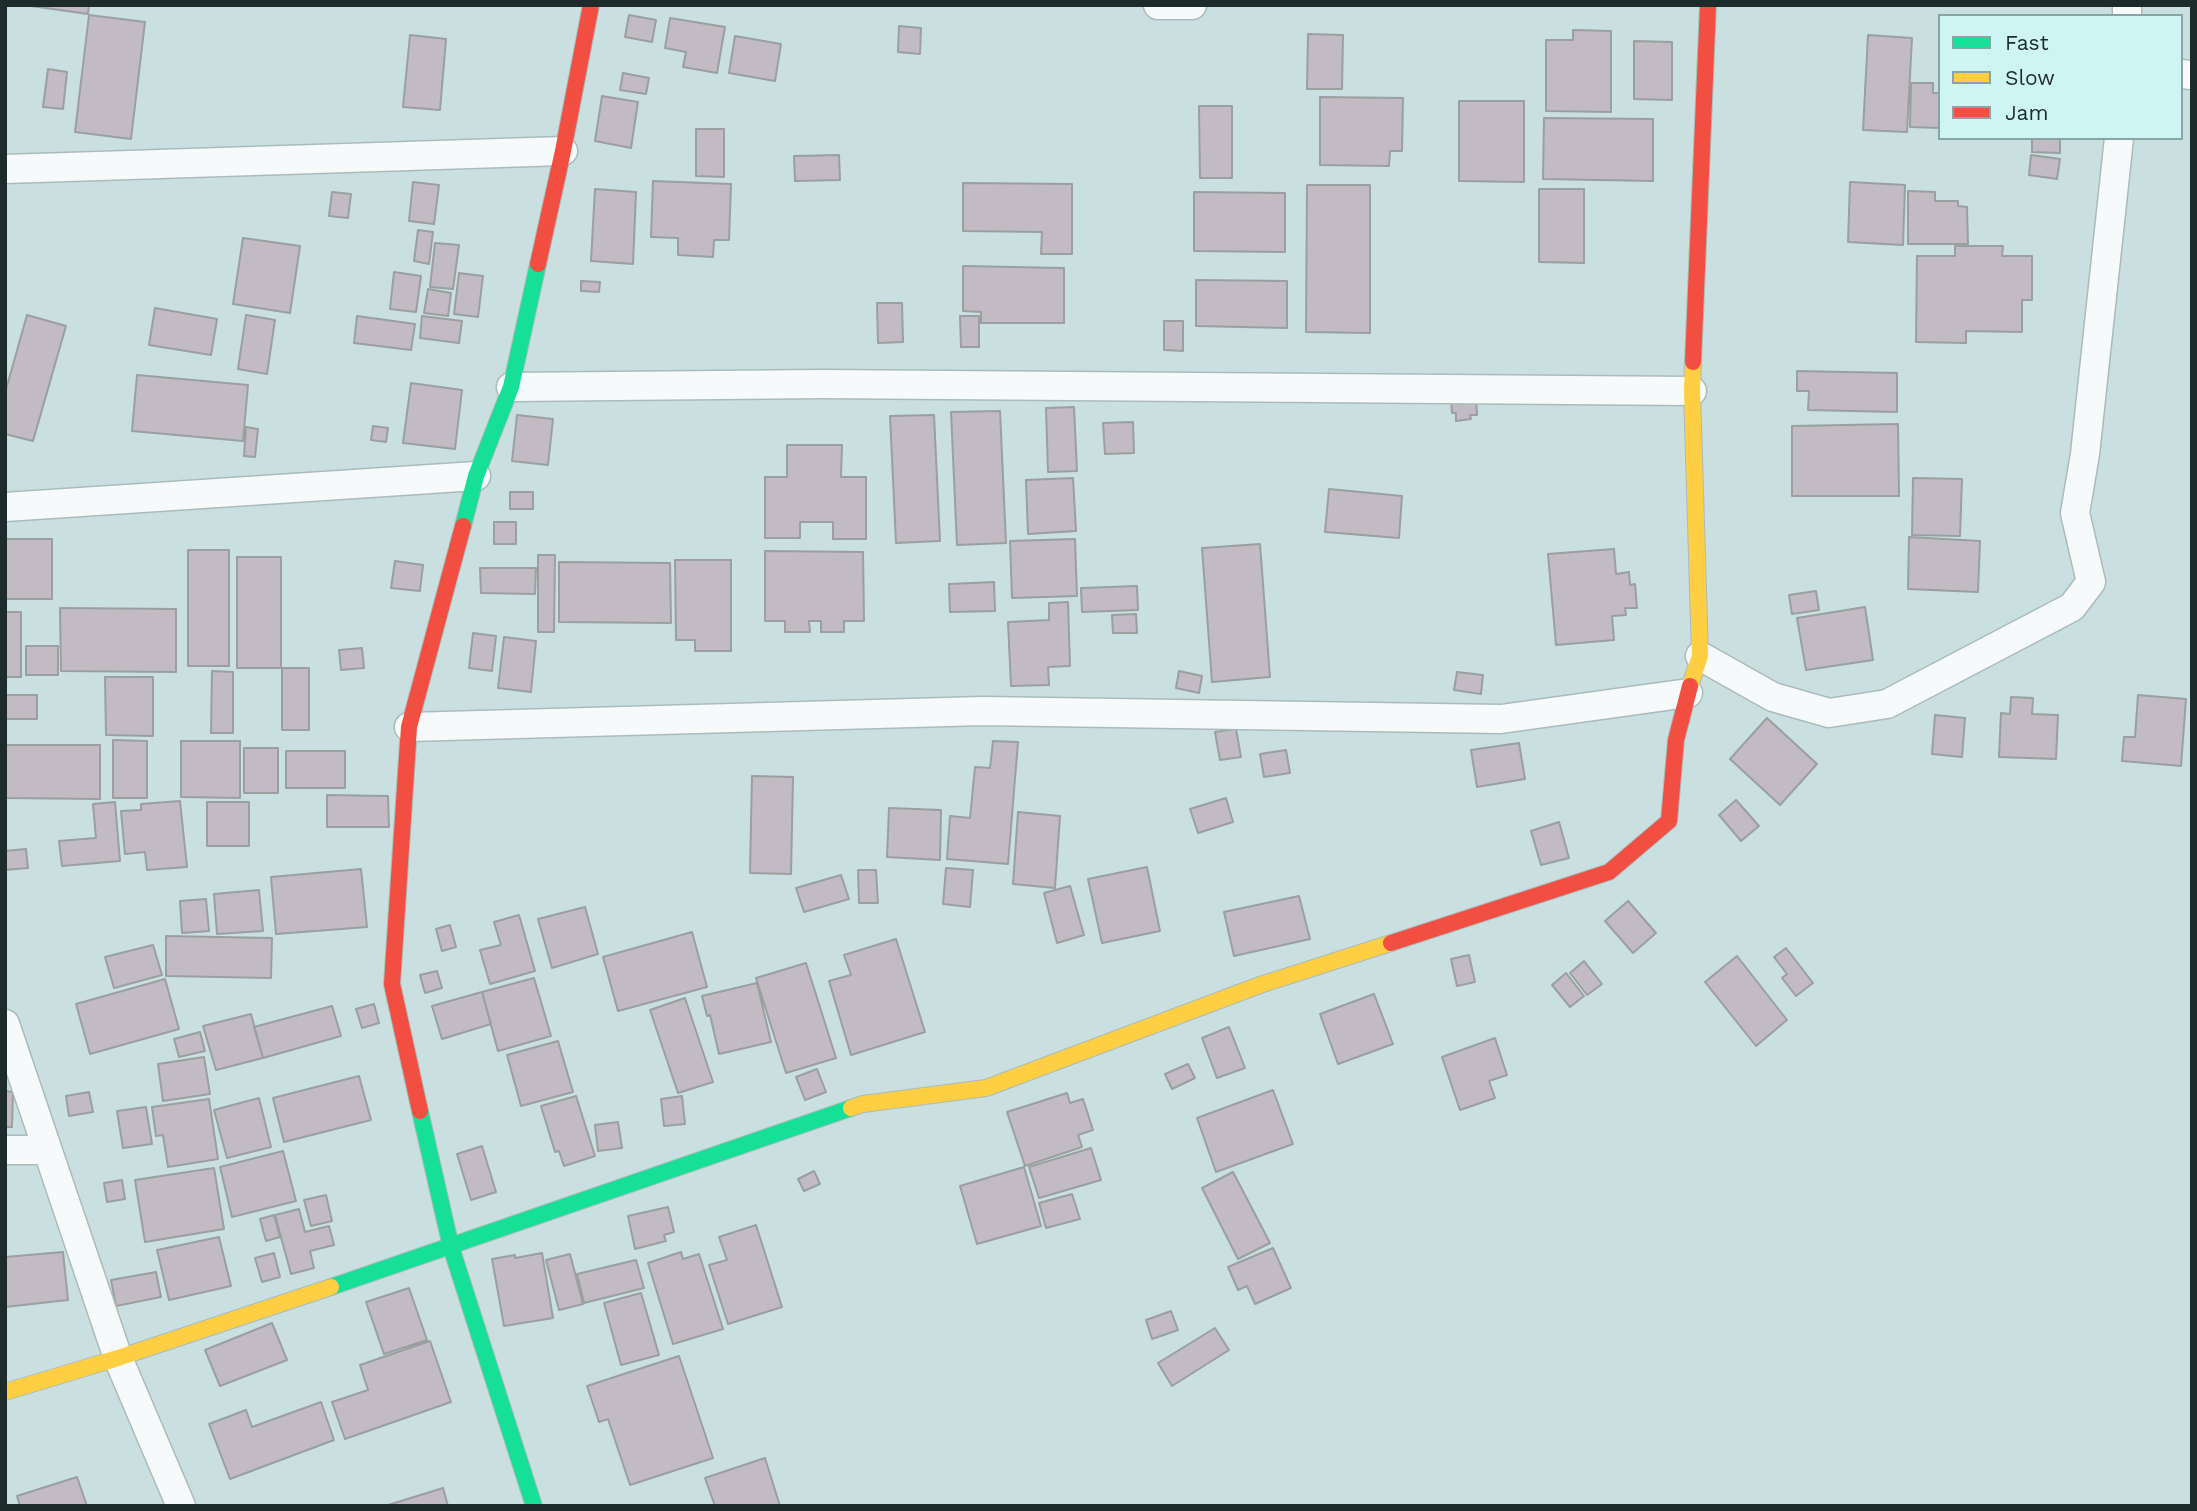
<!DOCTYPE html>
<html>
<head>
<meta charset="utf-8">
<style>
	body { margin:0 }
	#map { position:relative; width:2197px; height:1511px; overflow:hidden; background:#cadfdf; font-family:"Work Sans",sans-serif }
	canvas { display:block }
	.frame { position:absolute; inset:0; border:7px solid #1d2b2b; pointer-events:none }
	.legend { position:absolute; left:1938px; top:14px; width:245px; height:126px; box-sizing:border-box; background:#cff4f4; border:2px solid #88a4a4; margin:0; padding:9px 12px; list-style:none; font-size:21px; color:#1d2b2b }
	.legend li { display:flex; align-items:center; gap:14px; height:35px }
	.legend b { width:35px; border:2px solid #88a4a4 }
</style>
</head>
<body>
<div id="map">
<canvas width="2197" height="1511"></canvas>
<div class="frame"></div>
<ul class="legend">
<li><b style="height:9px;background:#16e098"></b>Fast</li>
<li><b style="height:9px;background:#ffcf43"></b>Slow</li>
<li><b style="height:9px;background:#f24e42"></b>Jam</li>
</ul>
</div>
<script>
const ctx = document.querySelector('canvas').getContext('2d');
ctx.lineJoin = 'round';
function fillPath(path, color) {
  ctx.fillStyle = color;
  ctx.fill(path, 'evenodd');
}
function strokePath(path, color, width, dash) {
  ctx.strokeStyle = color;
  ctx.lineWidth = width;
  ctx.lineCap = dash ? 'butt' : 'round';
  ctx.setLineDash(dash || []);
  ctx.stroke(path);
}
const building = new Path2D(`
	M24,5h65l-1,9z
	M89,15l56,7 -14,117 -56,-7z
	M629,15l27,5 -4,22 -27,-5z
	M670,18l55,9 -8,46 -34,-6 3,-15 -21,-4z
	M899,26l22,2 -1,26 -22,-2z
	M1573,30l38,1v81l-65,-1v-71h27z
	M1308,34l35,1 -1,54h-35z
	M410,35l36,4 -6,71 -37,-3z
	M1868,35l44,3 -5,94 -44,-2z
	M735,36l46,8 -6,37 -46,-8z
	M1634,41l38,1v58l-38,-1z
	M48,69l19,3 -4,37 -20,-2z
	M623,73l26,5 -3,16 -26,-4z
	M1911,83h22v10h7v35l-30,-1z
	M602,96l36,6 -7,46 -36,-7z
	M1320,97l83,1 -1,53h-12l-1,15 -69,-1z
	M1459,101h65v81l-65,-1z
	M1199,106h33v72h-32z
	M1544,118l109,1v62l-110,-2z
	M696,129h28v48l-28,-1z
	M2032,138h28v15l-28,-1z
	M839,155l1,25 -45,1 -1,-25z
	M2031,155l29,4 -3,20 -28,-4z
	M653,181l78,3 -2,56h-15l-1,17 -35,-2v-17l-27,-1z
	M413,182l26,3 -5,39 -25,-3z
	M1850,182l55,3 -2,60 -55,-3z
	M963,183l109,1v70h-31l1,-22 -79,-1z
	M1307,185h63v148l-64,-1z
	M595,189l41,3 -3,72 -42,-3z
	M1539,189h45v74l-45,-1z
	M1908,191l27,1v9h23v5l9,1 1,37h-60z
	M332,192l19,2 -3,24 -19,-2z
	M1194,192l91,1v59l-91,-1z
	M418,230l15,2 -4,32 -15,-3z
	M243,238l57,8 -10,67 -57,-9z
	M435,243l24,2 -6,44 -23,-2z
	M1955,246h48l-1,10h30v44h-10v32l-56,-1v12l-50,-1 1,-86h38z
	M963,266l101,2v55h-83v-11l-18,-1z
	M394,272l27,4 -5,36 -26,-3z
	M459,273l24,3 -5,41 -24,-3z
	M1196,280l91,1v47l-91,-2z
	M581,281l19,1 -1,10 -18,-1z
	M428,289l23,4 -3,23 -24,-3z
	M877,303h25l1,39 -25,1z
	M155,308l62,11 -6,36 -62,-10z
	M27,315l39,11 -33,115 -28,-7v-41z
	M246,315l29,5 -8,54 -29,-5z
	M357,316l58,8 -4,26 -57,-7z
	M422,316l40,5 -3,22 -39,-5z
	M960,316h19v31h-18z
	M1164,321h19v30l-19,-1z
	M1797,371l100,2v39l-89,-2 1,-19h-12z
	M137,375l111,10 -5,56 -111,-10z
	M411,383l51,7 -7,59 -52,-6z
	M1476,395l1,20h-7l1,4 -15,2v-8h-4l-1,-17z
	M1074,407l3,64 -29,1 -2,-64z
	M1000,411l6,132 -49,2 -6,-133z
	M517,415l36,4 -5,46 -36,-4z
	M934,415l6,126 -44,2 -6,-127z
	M1133,422l1,31 -29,1 -2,-31z
	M1898,424l1,72h-107v-70z
	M373,426l15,2 -2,14 -15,-2z
	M246,427l12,2 -3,28 -11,-1z
	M787,445h55l-1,32h25v62h-33v-17h-33v16h-35v-61h22z
	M1073,478l3,53 -48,3 -2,-54z
	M1913,478l49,1 -2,57 -48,-1z
	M1329,489l73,7 -3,42 -74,-6z
	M510,492h23v17h-23z
	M494,522h22v22h-22z
	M1909,537l71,4 -2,51 -70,-3z
	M5,539h47v60h-47z
	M1075,539l2,57 -65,2 -2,-57z
	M1260,544l10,133 -58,5 -10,-134z
	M1614,549l2,25 13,-2 1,13 5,-1 2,24h-12l1,7 -14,1 2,24 -58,5 -8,-91z
	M188,550h41v116h-41z
	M765,551l98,1 1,69h-20v11h-23v-11h-12l1,11h-25v-11h-20z
	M538,555h17l-1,77h-16z
	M237,557h44v111h-44z
	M675,560h56v91h-36v-11h-19z
	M395,561l28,4 -3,26 -29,-3z
	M559,562l111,1 1,60 -112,-1z
	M480,568h56l-1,26 -54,-1z
	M994,582l1,29 -45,1 -1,-28z
	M1137,586l1,24 -56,2 -1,-24z
	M1816,591l3,19 -27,4 -3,-19z
	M1068,602l2,64 -22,1 1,18 -38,1 -3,-64 41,-2v-17z
	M1865,607l8,53 -67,10 -9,-52z
	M60,608l116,1v63l-115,-1z
	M5,612h16v65h-16z
	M1136,614l1,19h-24l-1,-18z
	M473,633l23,3 -4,35 -23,-3z
	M504,637l32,4 -5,51 -33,-4z
	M26,646h32v29h-32z
	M362,648l2,20 -23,2 -2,-20z
	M282,668h27v62h-27z
	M212,671l21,1v61h-22z
	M1179,671l23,5 -3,17 -23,-5z
	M1457,672l26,3 -2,19 -27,-4z
	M105,677h48v59l-47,-1z
	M5,695h32v24h-32z
	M2138,695l48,4 -5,67 -59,-5 2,-24h11z
	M2011,697l22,1 -1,16 26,1 -2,44 -57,-2 2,-44 9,1z
	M1935,715l30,3 -3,39 -30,-3z
	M1767,718l50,46 -37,41 -50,-46z
	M1236,729l5,28 -21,3 -5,-28z
	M113,740l34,1v57h-34z
	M181,741h59v57l-59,-1z
	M993,741l25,1 -10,122 -61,-5 3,-43 20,2 5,-51 15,1z
	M1519,743l6,36 -48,8 -6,-37z
	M5,745h95v54l-95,-1z
	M244,748h34v45h-34z
	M1286,750l4,23 -26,4 -4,-23z
	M286,751h59v37h-59z
	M752,776l41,1 -2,97 -41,-1z
	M327,795l61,1 1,31h-62z
	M1226,798l7,24 -35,11 -8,-24z
	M1736,800l23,26 -18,15 -22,-26z
	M180,801l7,66 -40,3 -2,-18 -20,2 -4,-43 20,-1v-6z
	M115,802l5,59 -58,5 -3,-25 37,-3 -3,-34z
	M207,802h42v44h-42z
	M889,808l52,2 -1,50 -53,-3z
	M1018,812l42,4 -5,72 -42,-4z
	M1559,822l10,36 -28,7 -10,-34z
	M26,849l2,19 -23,2v-19z
	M1147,867l13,64 -58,12 -14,-64z
	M946,868l27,2 -3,37 -27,-3z
	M361,869l6,58 -91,7 -5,-57z
	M858,870h18l2,33h-19z
	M841,875l8,24 -45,13 -8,-24z
	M1070,886l14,49 -27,8 -13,-50z
	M259,890l4,41 -46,3 -3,-40z
	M1299,896l11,43 -76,17 -10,-44z
	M206,899l3,32 -27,2 -2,-32z
	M1628,901l28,32 -23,20 -28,-32z
	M585,907l13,47 -46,14 -14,-49z
	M519,915l16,56 -45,13 -10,-34 21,-5 -7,-23z
	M450,925l6,22 -14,4 -6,-22z
	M692,932l15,55 -89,24 -15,-54z
	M166,936l106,2 -1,40 -105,-2z
	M896,939l29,93 -74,23 -22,-74 22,-6 -7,-20z
	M153,945l9,30 -48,13 -9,-31z
	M1786,948l27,35 -17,13 -14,-18 5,-4 -13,-17z
	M1469,955l6,27 -18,4 -6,-27z
	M1737,956l50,64 -31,26 -51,-64z
	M1584,961l18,23 -15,11 -17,-22z
	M806,963l30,95 -50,15 -30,-95z
	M437,971l5,17 -17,5 -5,-18z
	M1566,973l18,23 -14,11 -18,-22z
	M534,978l17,58 -53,15 -16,-59z
	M165,979l14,50 -89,25 -14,-50z
	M757,983l14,59 -52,12 -9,-39 -3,1 -5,-20z
	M482,992l9,32 -49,15 -10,-33z
	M1374,994l19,50 -55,20 -18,-50z
	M685,998l28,84 -35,11 -28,-83z
	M374,1004l5,19 -17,5 -6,-19z
	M332,1006l9,30 -78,22 -9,-31z
	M251,1014l12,44 -47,12 -13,-44z
	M1229,1027l16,41 -28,10 -15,-40z
	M200,1032l5,19 -26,6 -5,-18z
	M1495,1038l12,37 -18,6 6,17 -35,12 -18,-53z
	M558,1041l15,51 -52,14 -14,-51z
	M204,1057l6,37 -47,7 -5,-37z
	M1188,1064l7,14 -23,11 -7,-15z
	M817,1069l9,23 -21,8 -9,-23z
	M359,1076l12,44 -87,22 -11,-44z
	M1273,1090l20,54 -77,28 -19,-54z
	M5,1091l8,1 -1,35h-7z
	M89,1092l4,20 -24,4 -3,-20z
	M1067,1093l3,10 13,-4 10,31 -15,5 4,12 -57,19 -18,-54z
	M576,1096l19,60 -31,10 -5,-15 -4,1 -14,-46z
	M682,1096l3,28 -21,2 -3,-27z
	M259,1098l12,49 -44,11 -13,-48z
	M209,1099l9,60 -50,8 -5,-32 -7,1 -4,-29z
	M146,1107l6,37 -29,4 -6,-37z
	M618,1122l4,26 -24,3 -3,-26z
	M482,1146l14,46 -25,8 -14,-46z
	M1091,1148l10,32 -62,18 -10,-31z
	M283,1151l13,50 -64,16 -12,-50z
	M1024,1167l17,59 -64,18 -17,-58z
	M214,1168l10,61 -79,13 -10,-62z
	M814,1171l6,13 -16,7 -6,-12z
	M1233,1172l37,71 -32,16 -36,-71z
	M122,1180l3,19 -18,3 -3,-19z
	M1072,1194l8,25 -34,9 -7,-25z
	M326,1195l6,26 -21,5 -7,-26z
	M668,1207l6,25 -10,3 2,6 -31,8 -7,-33z
	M299,1209l6,23 24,-6 5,19 -24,6 4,17 -23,6 -16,-59z
	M274,1215l6,22 -14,4 -6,-22z
	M756,1225l26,82 -54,17 -19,-59 18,-5 -8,-23z
	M219,1237l12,49 -62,14 -12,-50z
	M1273,1248l18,40 -36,16 -8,-18 -9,4 -10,-23z
	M63,1252l5,48 -63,7v-50z
	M681,1252l2,7 16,-5 24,75 -50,15 -25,-81z
	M274,1253l6,24 -18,5 -7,-24z
	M542,1253l11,65 -49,8 -12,-67 23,-4v3z
	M570,1254l13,50 -24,6 -13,-50z
	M636,1260l8,28 -60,15 -7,-29z
	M156,1272l5,25 -45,9 -5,-26z
	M409,1288l18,52 -43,14 -18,-52z
	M641,1293l18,62 -38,10 -17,-62z
	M1171,1311l7,19 -26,9 -6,-19z
	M272,1323l15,37 -67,26 -15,-36z
	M1215,1328l14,22 -57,36 -14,-23z
	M430,1341l21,61 -106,37 -13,-37 36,-12 -8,-25z
	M679,1356l34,102 -83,27 -22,-66 -9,3 -12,-36z
	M321,1402l13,38 -104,39 -21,-55 37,-14 6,17z
	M765,1458l15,48h-65l-10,-28z
	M77,1477l10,29h-67l-3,-10z
	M443,1488l5,18h-63z`);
const street = new Path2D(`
	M1158,5h34
	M2127,16v-11
	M2181,74l11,1
	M5,169l558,-18
	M511,387l311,-3 870,7
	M5,507l471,-31
	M1700,656l73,41 56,16 58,-9 185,-97 19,-25 -16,-69 10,-59 34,-316
	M409,727l574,-16 518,8 187,-26
	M5,1024l113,334 63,148
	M5,1150h41`);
const fast = new Path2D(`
	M463,526l13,-50 35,-89 27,-123
	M420,1111l31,136 83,259
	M331,1287l520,-179`);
const slow = new Path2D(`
	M1690,686l10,-30 -8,-265 1,-29
	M851,1108l12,-4 123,-16 274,-103 131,-42
	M5,1392l113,-34 213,-71`);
const jam = new Path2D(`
	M538,264l25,-113 28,-146
	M1693,362l15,-357
	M1391,943l218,-71 60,-51 7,-81 14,-54
	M420,1111l-28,-127 17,-257 54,-201`);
fillPath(building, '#c3bbc3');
strokePath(building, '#9a9fa0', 2);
strokePath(street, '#abbbbb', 31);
strokePath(fast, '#abbbbb', 18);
strokePath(slow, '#abbbbb', 18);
strokePath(jam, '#abbbbb', 18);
strokePath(street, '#f7fafa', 28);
strokePath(fast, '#16e098', 16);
strokePath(slow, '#ffcf43', 16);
strokePath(jam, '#f24e42', 16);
</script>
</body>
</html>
